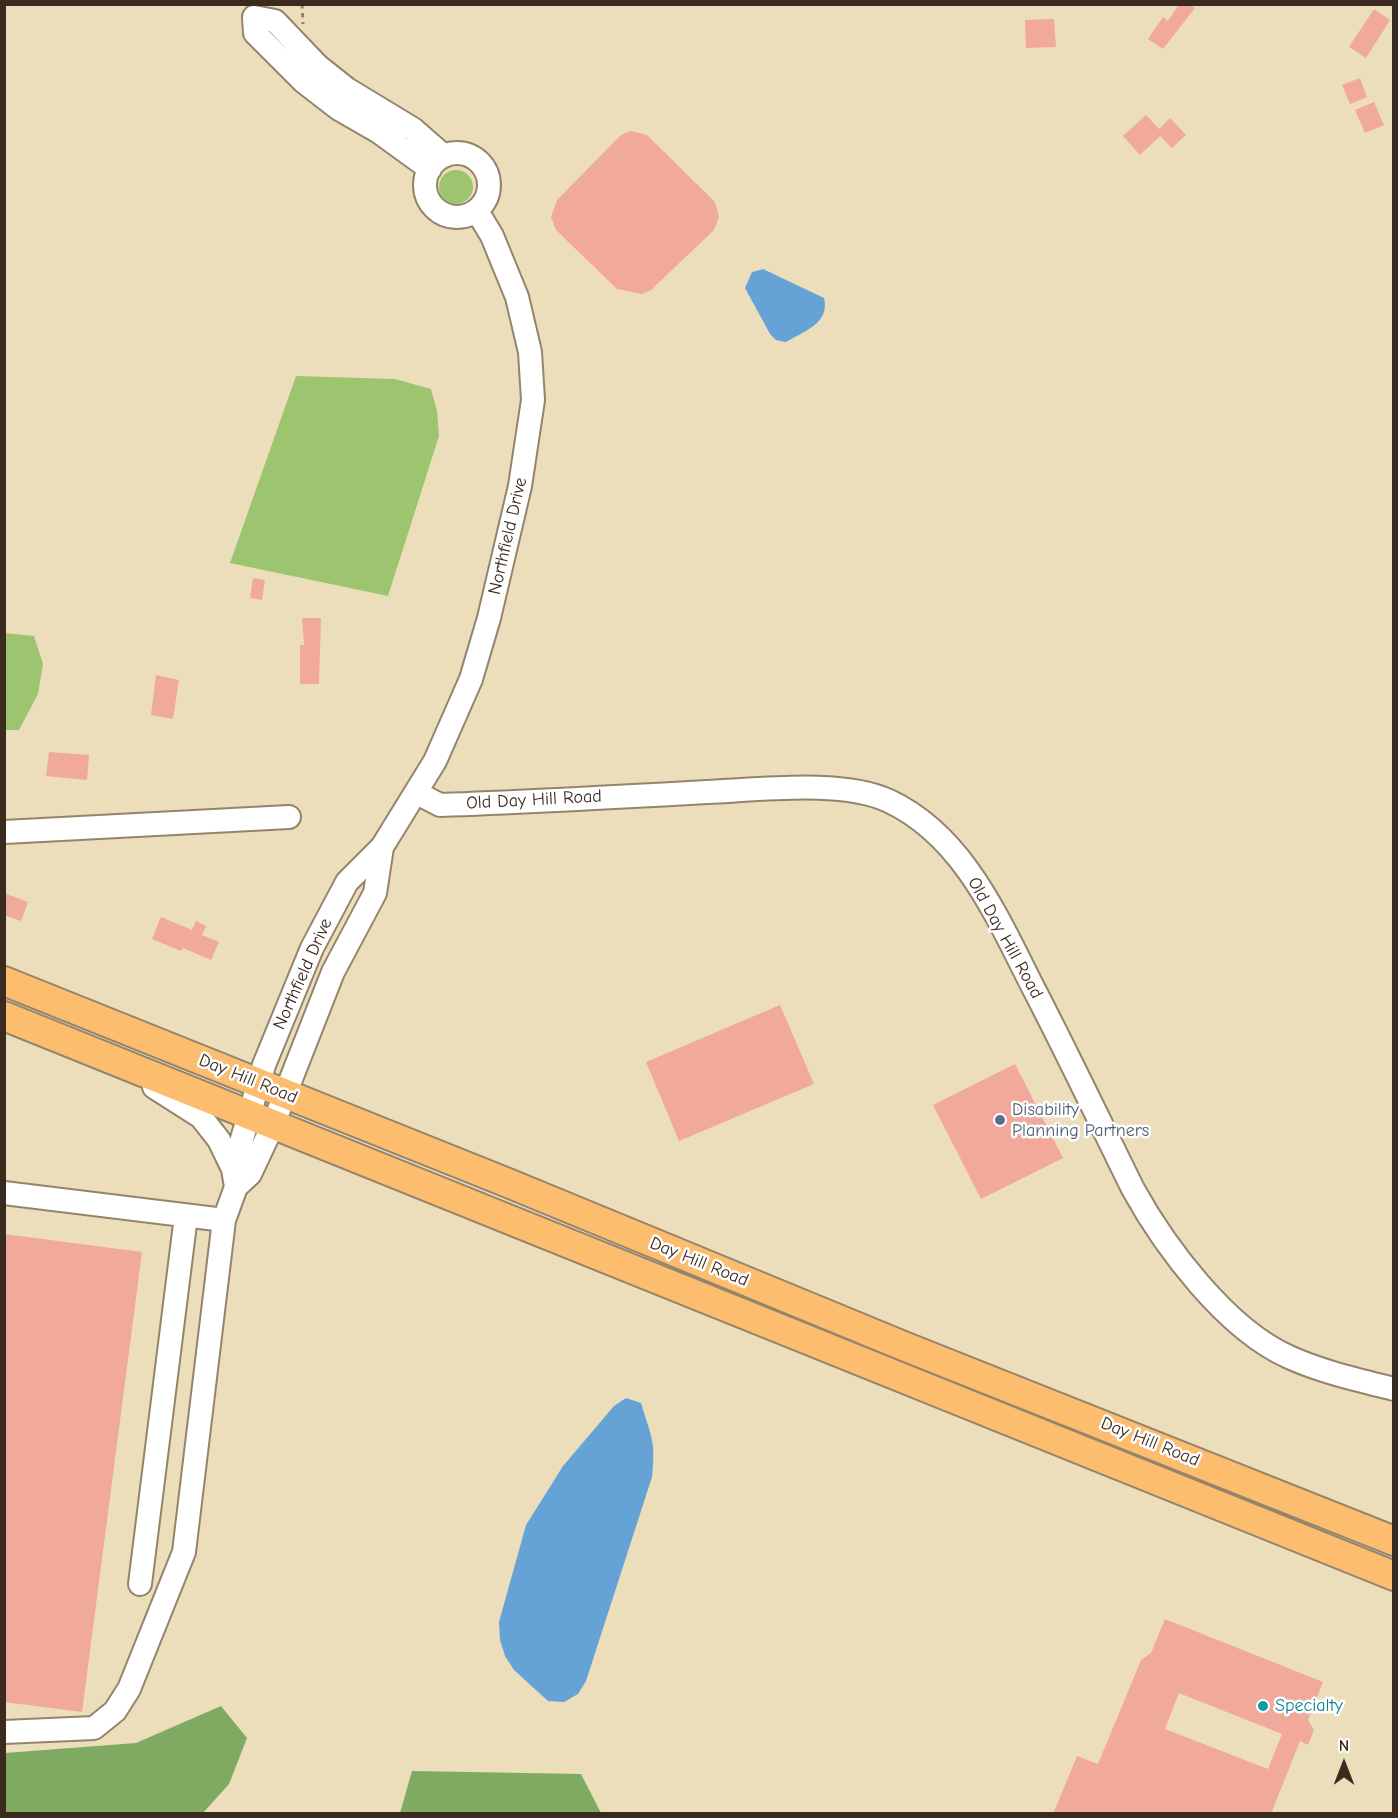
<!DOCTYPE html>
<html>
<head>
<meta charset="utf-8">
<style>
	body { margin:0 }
	#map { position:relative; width:1398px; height:1818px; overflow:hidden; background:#ecdebb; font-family:"Comic Neue",sans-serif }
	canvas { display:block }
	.frame { position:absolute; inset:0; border:6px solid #3b2a1e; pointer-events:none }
	.north { position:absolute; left:1314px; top:1734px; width:60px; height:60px; -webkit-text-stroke:4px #fff; paint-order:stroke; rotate:0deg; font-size:16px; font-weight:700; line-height:24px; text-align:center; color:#3b2a1e }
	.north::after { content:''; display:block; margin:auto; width:21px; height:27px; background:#3b2a1e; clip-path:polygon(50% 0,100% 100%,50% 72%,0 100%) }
</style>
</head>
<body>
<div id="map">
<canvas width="1398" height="1818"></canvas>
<div class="frame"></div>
<div class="north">N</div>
</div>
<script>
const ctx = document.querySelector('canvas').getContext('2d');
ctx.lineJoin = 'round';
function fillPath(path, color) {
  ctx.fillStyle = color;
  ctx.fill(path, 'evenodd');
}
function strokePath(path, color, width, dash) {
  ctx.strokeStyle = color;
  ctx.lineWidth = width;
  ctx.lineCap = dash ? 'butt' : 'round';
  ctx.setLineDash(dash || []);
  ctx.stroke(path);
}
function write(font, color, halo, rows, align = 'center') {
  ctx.font = font + ' "Comic Neue",sans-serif';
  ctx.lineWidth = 5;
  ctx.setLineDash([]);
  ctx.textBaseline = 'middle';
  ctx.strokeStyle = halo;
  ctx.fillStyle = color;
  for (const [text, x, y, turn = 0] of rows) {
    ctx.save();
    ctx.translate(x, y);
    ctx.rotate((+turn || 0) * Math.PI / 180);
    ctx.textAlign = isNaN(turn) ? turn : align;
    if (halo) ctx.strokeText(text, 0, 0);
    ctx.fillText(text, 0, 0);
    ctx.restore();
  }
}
const green = new Path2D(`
	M439 187a17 17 0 1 1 34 0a17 17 0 1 1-34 0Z
	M296,376l99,3 36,10 6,22 2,25 -51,160 -158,-33z
	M4,633l30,3 9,28 -5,30 -19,36h-14z`);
const forest = new Path2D(`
	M221,1706l26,32 -18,46 -26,29h-198v-60l131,-10z
	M412,1771l169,3 20,39h-201z`);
const water = new Path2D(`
	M763,269l61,29c6,25 -19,33 -38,44l-10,-2 -6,-6 -25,-46 7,-16z
	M626,1398l15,5c10,34 15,37 11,74l-66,204 -8,13 -14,8 -16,-1 -34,-31 -9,-14 -5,-16 -1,-18 27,-97 37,-59 51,-60z`);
const building = new Path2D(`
	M1179,4h10l6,4 -32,41 -15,-10 15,-22 5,4z
	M1374,9l16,11 -24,38 -17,-11z
	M1054,19l2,28 -30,1 -1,-28z
	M1360,78l7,19 -17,7 -8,-19z
	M1374,102l10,23 -19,8 -10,-23z
	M1146,115l13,14 11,-11 16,17 -14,13 -12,-12 -20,19 -17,-19z
	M631,131l16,4 68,67 4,15 -5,13 -63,60 -9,4 -25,-5 -61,-59 -5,-13 6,-17 64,-65z
	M253,578l12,2 -3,20 -12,-2z
	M302,618h19l-2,66h-19v-39h4z
	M156,675l23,5 -6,39 -22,-4z
	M49,752l40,3 -2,25 -41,-4z
	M4,893l24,9 -7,19 -17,-6z
	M161,917l31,13 4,-9 10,5 -4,9 17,7 -8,18 -28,-12 -2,3 -29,-12z
	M780,1005l34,79 -135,57 -33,-79z
	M1015,1064l48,94 -82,41 -48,-94z
	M4,1234l138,18 -60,460 -78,-10z
	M1165,1619l158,63 -15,38 6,10 -6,15 -8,-4 -29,73h-218l24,-58 21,8 43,-104 10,-7zM1179,1693l103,41 -14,35 -103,-40z`);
const path = new Path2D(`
	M302,4l1,20
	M460,147c31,5 37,29 33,56`);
const minor = new Path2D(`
	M425 185a32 32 0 1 1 64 0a32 32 0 1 1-64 0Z
	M430,169l-51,-37 -40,-23 -35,-27 -49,-49 -1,-16 21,4 43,45 29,23 66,40 31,27
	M417,793l23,12c89,-3 178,-8 267,-13 51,-2 136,-13 182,9 77,36 111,123 148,194 33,64 64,129 96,194 32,58 93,140 156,168 33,15 69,23 105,32
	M4,832l285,-15
	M382,847l-7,46 -42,79 -60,153 -23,49 -14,13 -3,-18 31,-104 48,-117 35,-66 35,-35 53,-86 36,-82 18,-61 31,-132 13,-86 -3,-48 -13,-55 -25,-61 -15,-25
	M154,1087l47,30 18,23 14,29
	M4,1193l220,27
	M140,1584l46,-368
	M4,1732l90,-4 21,-17 14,-22 55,-137 40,-332 12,-33`);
const major = new Path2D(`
	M4,981l504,202 398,164 488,194
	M4,1016l1390,560`);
const markers = [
	[1000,1120,6,"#5c6f8a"],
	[1263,1706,6,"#0f9aa8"]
];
const streetNames = [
	["Northfield Drive",508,536,-77],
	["Old Day Hill Road",534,800,-3],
	["Old Day Hill Road",1005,938,61],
	["Northfield Drive",303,974,-66],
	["Day Hill Road",248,1079,22],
	["Day Hill Road",699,1262,22],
	["Day Hill Road",1150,1442,22]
];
const serviceNames = [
	["Disability",1012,1110],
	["Planning Partners",1012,1131]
];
const cultureNames = [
	["Specialty",1275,1706]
];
fillPath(green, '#9dc570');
fillPath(forest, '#7eaa62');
fillPath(water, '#65a2d6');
fillPath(building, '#f1a99b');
strokePath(minor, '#94846c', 26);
strokePath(major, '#94846c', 32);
strokePath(path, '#94846c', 3, [4.5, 4.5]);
strokePath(minor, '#fff', 22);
strokePath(major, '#fcbd6f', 28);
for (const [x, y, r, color] of markers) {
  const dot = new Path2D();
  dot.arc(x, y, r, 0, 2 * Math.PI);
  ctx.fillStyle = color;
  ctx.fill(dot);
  strokePath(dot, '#fff', 2);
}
write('18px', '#3b2a1e', '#fff', streetNames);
write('18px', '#4e5e75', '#fff', serviceNames, 'left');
write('18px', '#0d838f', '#fff', cultureNames, 'left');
</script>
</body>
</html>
